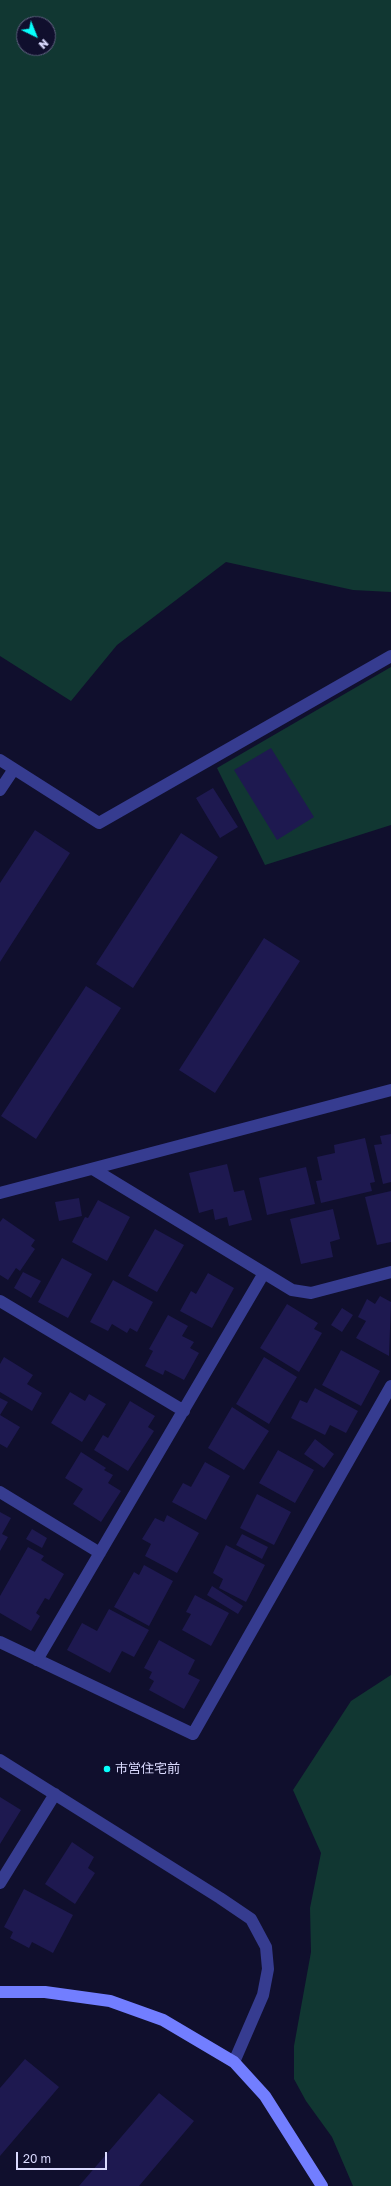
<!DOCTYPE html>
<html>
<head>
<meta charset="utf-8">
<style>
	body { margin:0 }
	#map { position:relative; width:391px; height:2186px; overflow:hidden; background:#100f2d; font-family:"Golos Text",sans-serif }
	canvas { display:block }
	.north { position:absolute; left:16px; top:16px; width:40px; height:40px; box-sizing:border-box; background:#100f2d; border:1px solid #616181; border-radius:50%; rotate:137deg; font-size:11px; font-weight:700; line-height:16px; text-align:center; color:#dbdbff }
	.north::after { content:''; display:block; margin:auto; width:14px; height:18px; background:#07fffc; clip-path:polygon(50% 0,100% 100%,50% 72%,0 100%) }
	.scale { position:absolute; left:16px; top:2152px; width:91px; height:18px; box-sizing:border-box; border:2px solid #dbdbff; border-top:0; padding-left:5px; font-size:12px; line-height:14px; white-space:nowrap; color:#dbdbff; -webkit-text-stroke:3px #100f2d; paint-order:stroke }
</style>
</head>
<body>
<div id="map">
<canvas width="391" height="2186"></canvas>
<div class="north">N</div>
<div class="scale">20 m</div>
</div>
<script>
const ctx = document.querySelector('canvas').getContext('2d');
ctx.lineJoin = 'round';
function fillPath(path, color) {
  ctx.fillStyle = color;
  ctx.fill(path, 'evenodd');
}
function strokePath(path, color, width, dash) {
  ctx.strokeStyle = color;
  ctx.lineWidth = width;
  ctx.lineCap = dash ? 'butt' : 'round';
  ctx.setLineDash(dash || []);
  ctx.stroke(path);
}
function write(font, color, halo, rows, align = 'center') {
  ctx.font = font + ' "Golos Text","Noto Sans JP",sans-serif';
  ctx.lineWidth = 3.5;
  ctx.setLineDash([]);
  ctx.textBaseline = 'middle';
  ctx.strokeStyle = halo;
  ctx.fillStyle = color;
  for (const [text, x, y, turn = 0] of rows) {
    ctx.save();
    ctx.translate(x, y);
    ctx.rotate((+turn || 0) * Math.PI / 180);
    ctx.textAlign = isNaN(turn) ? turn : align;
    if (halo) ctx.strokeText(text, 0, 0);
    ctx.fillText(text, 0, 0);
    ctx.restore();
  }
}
const green = new Path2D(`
	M0,0h391v592l-38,-2 -127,-28 -109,83 -46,56 -71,-45zM24,24h24v24h-24z
	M391,667v158l-126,40 -48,-97z
	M391,1675v511h-38l-21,-49 -26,-36 -12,-22v-33l17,-94 -1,-44 11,-55 -28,-63 58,-89z`);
const building = new Path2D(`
	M271,748l43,69 -37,23 -43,-70z
	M213,788l25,39 -18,11 -24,-40z
	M35,830l35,23 -70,109v-79z
	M181,833l37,24 -85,131 -37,-24z
	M264,938l36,23 -85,132 -36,-23z
	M86,986l35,22 -85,131 -35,-23z
	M391,1134v48l-8,2 -9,-39 8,-1 -2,-8z
	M365,1138l10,44 -5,1 2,8 -51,12 -5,-22 6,-1 -5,-23 18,-4 -1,-8z
	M227,1164l7,28 10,-2 8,30 -23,6 -2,-9 -12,3 -2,-11 -14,4 -10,-40z
	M306,1167l9,37 -48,11 -8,-37z
	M391,1191v51l-14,3 -12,-48z
	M79,1198l3,18 -23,5 -4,-19z
	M98,1200l32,17 -23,44 -35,-19 13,-25 3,1z
	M333,1209l7,30 -10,3 3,15 -32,7 -11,-45z
	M3,1218l32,22 -4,6 4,3 -15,22 -4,-3 -8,12 -8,-5v-53z
	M155,1229l29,16 -27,47 -29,-16z
	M62,1258l30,16 -24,44 -30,-16z
	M23,1272l18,9 -10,17 -17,-10z
	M208,1273l26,15 -22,40 -32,-17 11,-20 5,3z
	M113,1280l40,22 -16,30 -7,-4 -3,5 -15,-9 -4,7 -18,-9z
	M380,1296l11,6 -2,54 -33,-18 10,-17 -8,-4 9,-18 8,5z
	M287,1304l31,19 -4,6 8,4 -23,39 -39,-24z
	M342,1308l11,7 -11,17 -11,-7z
	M168,1315l20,11 -6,10 12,6 -4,6 9,5 -15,27 -19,-10 -2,5 -18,-9 8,-15 -4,-2z
	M341,1350l39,21 -19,35 -39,-21z
	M4,1357l29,18 -6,9 15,9 -10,18 -32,-19v-28z
	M264,1357l33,20 -28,47 -33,-20z
	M315,1388l43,23 -12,22 -16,-8 -5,10 -34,-17 9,-18 7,3z
	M70,1392l15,9 4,-7 17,10 -24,38 -31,-19z
	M0,1398l8,4 -8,13 20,12 -13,21 -7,-4z
	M130,1401l25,15 -7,11 6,4 -26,40 -34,-21 9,-15 5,3z
	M232,1407l37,24 -25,39 -36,-22z
	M315,1439l19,15 -10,14 -20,-14z
	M278,1450l36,20 -19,33 -36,-20z
	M81,1452l25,16 -2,2 9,5 -5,8 13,8 -20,31 -28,-18 10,-15 -18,-11z
	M205,1462l25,14 -24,44 -34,-18 11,-19 8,4z
	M257,1494l34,18 -17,33 -34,-17z
	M0,1512l11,6 -9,16 6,3 -8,14z
	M167,1515l32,18 -22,40 -32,-17 6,-12 -9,-5 13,-21 9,4z
	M32,1529l15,9 -5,10 -16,-9z
	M242,1534l26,13 -6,12 -26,-14z
	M226,1545l39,20 -19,37 -27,-14 4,-9 -10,-6z
	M28,1547l16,9 -3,4 23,14 -15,26 -4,-2 -9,15 4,3 -9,15 -31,-18v-17z
	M144,1565l29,16 -24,45 -35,-19 20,-35 5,3z
	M212,1586l31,20 -5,8 -31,-19z
	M195,1595l34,18 -18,33 -29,-16 9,-16 -5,-2z
	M109,1609l40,21 -15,27 -12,-6 -12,22 -43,-23 15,-27 15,8z
	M159,1640l36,20 -7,14 12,6 -16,29 -35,-19 5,-9 -5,-3 3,-6 -8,-4z
	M0,1797l21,13 -21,34z
	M72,1842l22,15 -6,11 7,5 -20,31 -30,-20z
	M24,1889l49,26 -20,38 -21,-11 -3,6 -19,-10 3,-6 -9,-5z
	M25,2059l34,28 -59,69v-68z
	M159,2093l35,28 -55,65h-60z`);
const street = new Path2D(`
	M0,760l99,63 292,-167
	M0,790l14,-21
	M93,1169l199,121 19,3 80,-21
	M0,1193l391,-103
	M0,1301l184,110
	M0,1492l100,61
	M0,1642l193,92 198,-348
	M37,1660l227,-387
	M0,1760l220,138 31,21 15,28 2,22 -5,26 -29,67
	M0,1883l55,-89`);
const secondary = new Path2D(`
	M0,1992h45l65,9 53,19 71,42 31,34 57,90`);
const markers = [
	[107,1769,4,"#07fffc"]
];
const poiNames = [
	["市営住宅前",115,1769]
];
fillPath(green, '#113732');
fillPath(building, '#1e1950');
strokePath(street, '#363c90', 12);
strokePath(secondary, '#727eff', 12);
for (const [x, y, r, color] of markers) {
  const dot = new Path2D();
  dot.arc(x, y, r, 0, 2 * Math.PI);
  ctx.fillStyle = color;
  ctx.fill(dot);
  strokePath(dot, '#100f2d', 1.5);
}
write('13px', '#dbdbff', '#100f2d', poiNames, 'left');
</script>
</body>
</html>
